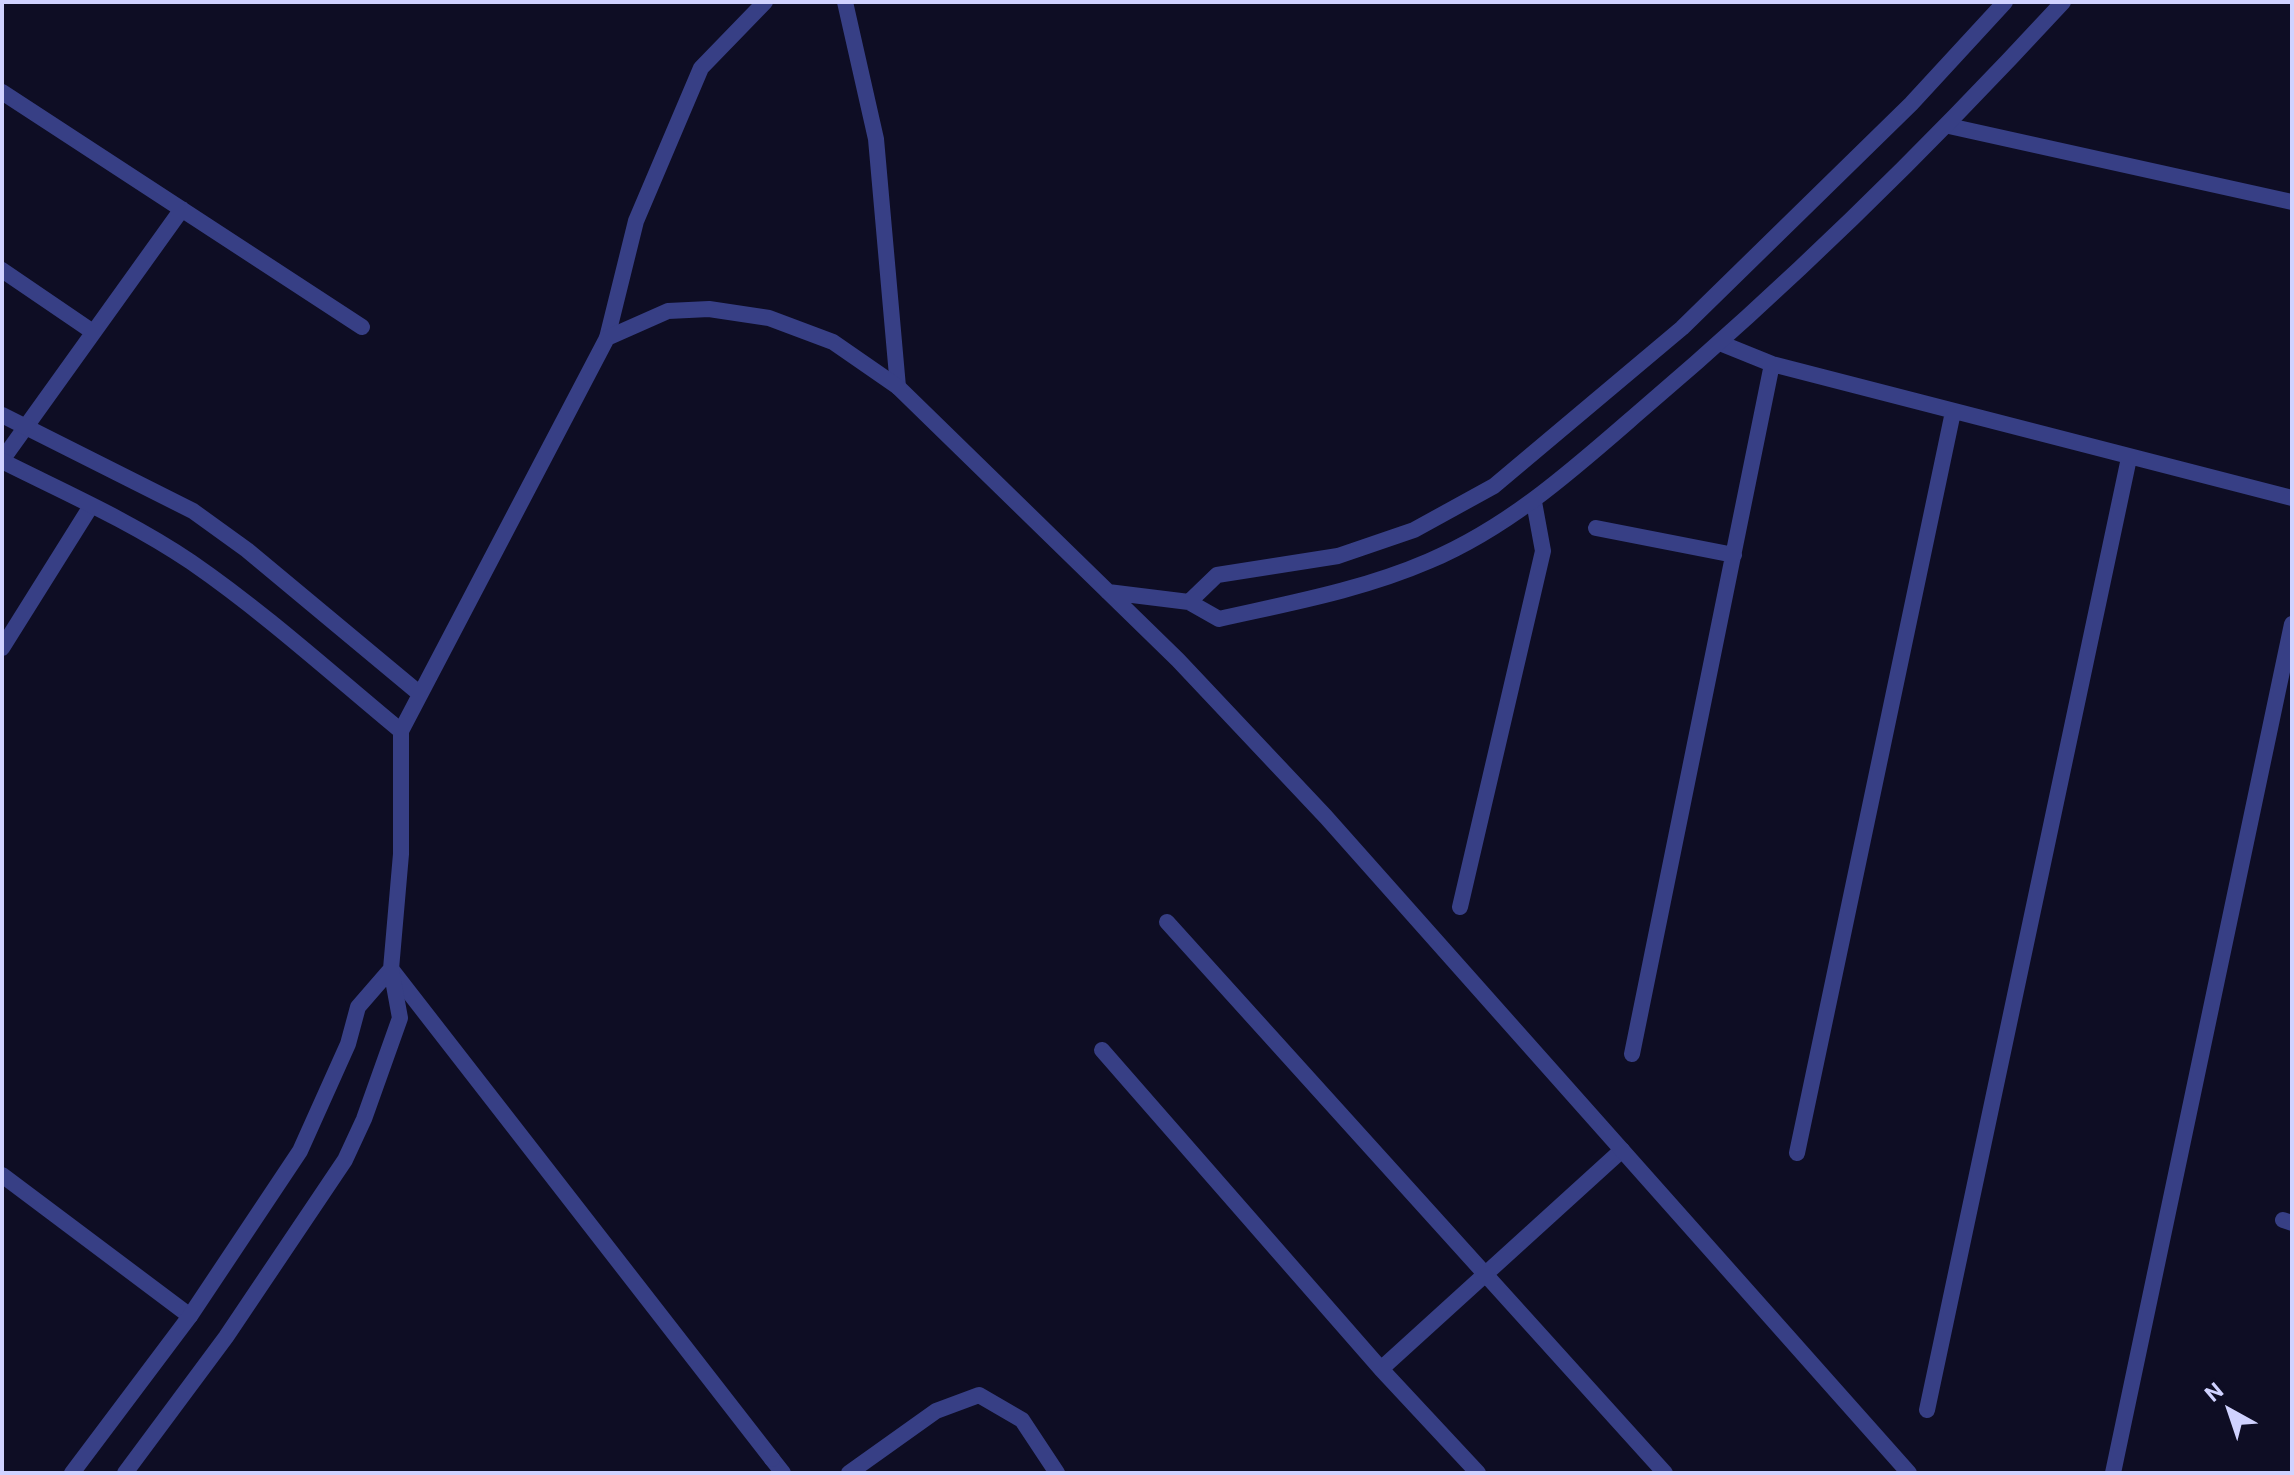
<!DOCTYPE html>
<html>
<head>
<meta charset="utf-8">
<style>
	body { margin:0 }
	#map { position:relative; width:2294px; height:1475px; overflow:hidden; background:#0e0d24; font-family:Roboto,sans-serif }
	canvas { display:block }
	.frame { position:absolute; inset:0; border:4px solid #d0d2ff; pointer-events:none }
	.north { position:absolute; left:2190px; top:1371px; width:80px; height:80px; -webkit-text-stroke:6px #0e0d24; paint-order:stroke; rotate:320deg; font-size:22px; font-weight:700; line-height:32px; text-align:center; color:#d0d2ff }
	.north::after { content:''; display:block; margin:auto; width:28px; height:36px; background:#d0d2ff; clip-path:polygon(50% 0,100% 100%,50% 72%,0 100%) }
</style>
</head>
<body>
<div id="map">
<canvas width="2294" height="1475"></canvas>
<div class="frame"></div>
<div class="north">N</div>
</div>
<script>
const ctx = document.querySelector('canvas').getContext('2d');
ctx.lineJoin = 'round';
function strokePath(path, color, width, dash) {
  ctx.strokeStyle = color;
  ctx.lineWidth = width;
  ctx.lineCap = dash ? 'butt' : 'round';
  ctx.setLineDash(dash || []);
  ctx.stroke(path);
}
const service = new Path2D(`
	M772,1459l11,14
	M849,1473l87,-62 43,-16 43,25 35,53`);
const minor = new Path2D(`
	M845,2l31,137 22,248
	M2,92l360,235
	M1949,126l343,76
	M2,270l91,62
	M607,338l29,-117 65,-153 64,-66
	M1720,343l52,21 520,134
	M2,460l180,-251
	M1596,528l138,27
	M2,648l89,-142
	M1460,907l83,-356 -9,-49
	M1167,922l498,551
	M391,969l381,490
	M1102,1050l279,319 97,104
	M1632,1054l140,-690
	M1797,1153l156,-741
	M2,1175l188,141
	M2283,1220l9,3
	M1381,1369l241,-219
	M1927,1410l202,-952
	M2113,1473l179,-849`);
const tertiary = new Path2D(`
	M2,415l191,96 54,39 173,144
	M2,461c64,32 130,61 189,101 74,51 141,112 210,169
	M1108,592l81,10 30,17c71,-16 143,-29 210,-58 83,-35 149,-96 216,-154 148,-126 286,-262 418,-405
	M1189,602l28,-27 121,-19 76,-26 80,-44 188,-158 229,-224 94,-102
	M72,1473l118,-157 110,-165 48,-107 10,-37 33,-38
	M125,1473l101,-136 119,-177 19,-41 36,-101 -9,-49 10,-115v-123l206,-393 61,-27 41,-2 60,9 64,24 65,45 280,273 148,157 583,656`);
strokePath(service, '#373f85', 16);
strokePath(minor, '#373f85', 16);
strokePath(tertiary, '#373f85', 16);
</script>
</body>
</html>
